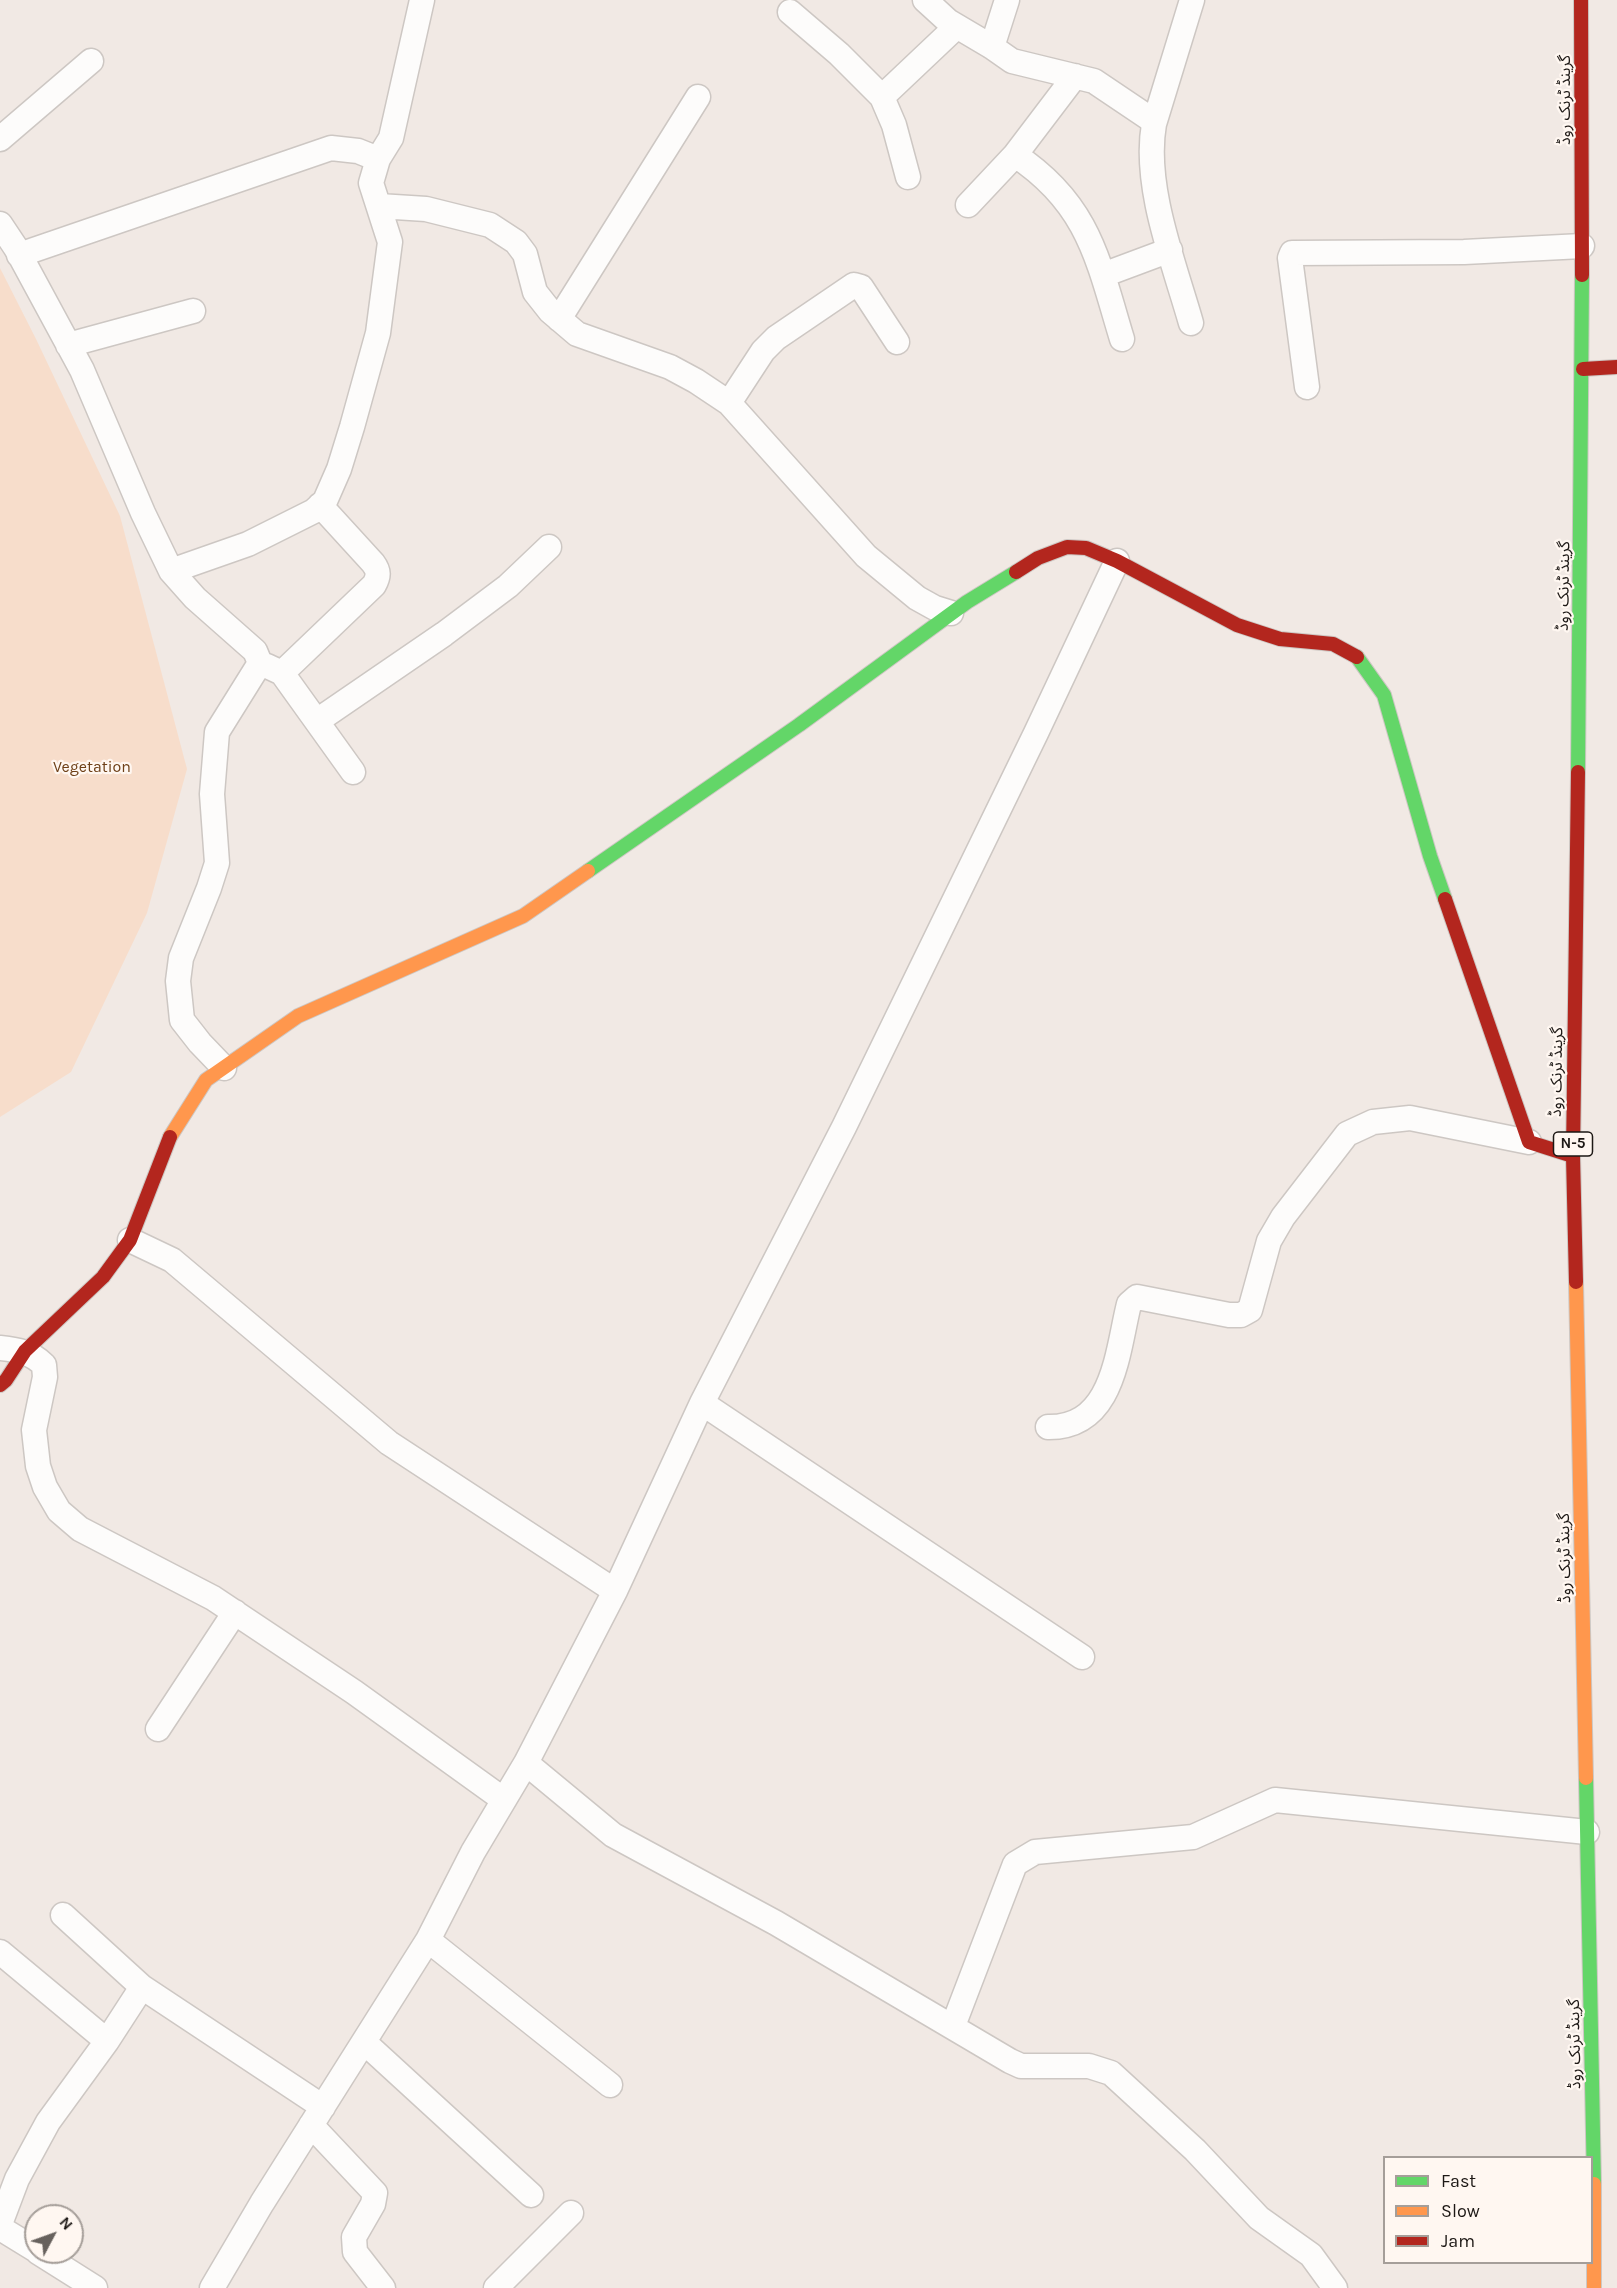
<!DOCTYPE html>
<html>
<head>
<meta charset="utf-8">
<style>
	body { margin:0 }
	#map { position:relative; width:1617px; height:2288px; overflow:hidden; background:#f1e9e4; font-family:Karla,sans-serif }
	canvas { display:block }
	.legend { position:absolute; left:1383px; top:2156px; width:210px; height:108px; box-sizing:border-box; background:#fff7f1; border:2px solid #a59e99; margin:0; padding:8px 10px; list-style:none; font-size:18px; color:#1d1815 }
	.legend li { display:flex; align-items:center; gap:12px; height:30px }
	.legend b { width:30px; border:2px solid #a59e99 }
	.north { position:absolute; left:24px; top:2204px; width:60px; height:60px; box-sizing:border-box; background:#fff7f1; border:2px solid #a59e99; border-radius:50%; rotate:49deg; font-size:16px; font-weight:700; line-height:24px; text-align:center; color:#1d1815 }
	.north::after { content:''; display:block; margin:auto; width:21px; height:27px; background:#67615d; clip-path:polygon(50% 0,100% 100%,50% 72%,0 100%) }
</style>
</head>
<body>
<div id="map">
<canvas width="1617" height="2288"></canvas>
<ul class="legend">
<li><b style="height:8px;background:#63d668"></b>Fast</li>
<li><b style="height:8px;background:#ff974d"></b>Slow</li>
<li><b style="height:8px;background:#b3261e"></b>Jam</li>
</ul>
<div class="north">N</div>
</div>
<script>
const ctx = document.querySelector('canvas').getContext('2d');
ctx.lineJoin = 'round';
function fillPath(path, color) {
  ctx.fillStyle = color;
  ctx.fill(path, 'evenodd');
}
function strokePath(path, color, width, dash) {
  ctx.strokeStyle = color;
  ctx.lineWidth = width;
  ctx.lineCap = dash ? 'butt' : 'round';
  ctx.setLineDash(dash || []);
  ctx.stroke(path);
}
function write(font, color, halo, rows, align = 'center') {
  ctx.font = font + ' Karla,"Noto Sans Arabic",sans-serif';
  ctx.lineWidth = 4.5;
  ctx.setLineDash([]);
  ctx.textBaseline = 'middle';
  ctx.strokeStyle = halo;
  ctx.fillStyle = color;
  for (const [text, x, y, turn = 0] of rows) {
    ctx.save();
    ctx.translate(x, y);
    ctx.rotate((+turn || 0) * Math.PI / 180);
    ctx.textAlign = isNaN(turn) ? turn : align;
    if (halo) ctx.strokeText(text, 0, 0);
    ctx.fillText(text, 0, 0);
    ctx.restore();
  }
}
const green = new Path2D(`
	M0,268l36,71 84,177 67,253 -40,144 -76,159 -71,45z`);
const street = new Path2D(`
	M925,0l23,21 44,26 20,14 82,20 55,37 5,6c-11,62 20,139 37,199
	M790,12l49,42 43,43 12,28 14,52
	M992,47l15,-47
	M882,97l74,-70
	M1154,124l38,-124
	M0,139l91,-78
	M1015,155c74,49 83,105 107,184
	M968,205l47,-50 60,-79
	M379,206l47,3 64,16 26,17 9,12 10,38 15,19 27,23 93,33 26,14 33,22 137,153 51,42 18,10 16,5
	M0,224l16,24 66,122 61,143 28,58 24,27 60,53 5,12 -43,69 -5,62 5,69 -8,25 -28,70 -3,23 4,39 18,23 24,25
	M19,255l312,-107 27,3 20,8
	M1103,275l67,-25
	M559,319l139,-222
	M68,345l125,-34
	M1307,387l-17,-129 2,-5 172,-1 118,-6
	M729,403l34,-52 13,-13 78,-53 7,2 36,55
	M171,571l77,-27 66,-33 11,-10 14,-32 13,-42 26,-94 12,-91 -19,-59 7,-24 13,-21 31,-138
	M267,666l15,7 71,99
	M282,673l92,-88c5,-9 5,-14 -1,-22l-53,-58
	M317,721l127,-87 64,-48 41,-39
	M130,1240l42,20 217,183 226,148
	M0,1348c18,2 31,4 44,17l1,12 -11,53 4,36 7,21 14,24 21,18 133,69 141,94 150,108
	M702,1403l380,254
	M1048,1427c66,1 69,-75 81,-123l8,-7 92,18h12l9,-5 19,-69 14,-24 64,-83 26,-12 37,-4 119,24
	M158,1729l77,-117
	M526,1763l89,-172 87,-188 142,-276 192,-394 81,-172
	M63,1915l79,72 181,120
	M428,1940l182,145
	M0,1952l107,89
	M953,2026l62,-162 20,-12 158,-15 82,-37 312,32
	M364,2042l167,153
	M311,2125l64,68 -2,11 -19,33 1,15 28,36
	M0,2224l17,-45 31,-57 59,-81 35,-54
	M0,2228l36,22
	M38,2252l57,36
	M212,2288l50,-85 166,-263 45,-88 53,-89 87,72 163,88 234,138 11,5h68l22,7 84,77 64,68 52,37 24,33
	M496,2288l75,-75`);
const fast = new Path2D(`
	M1357,657l27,38 46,161 15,43
	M1578,772l4,-497
	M588,871l211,-146 168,-123 49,-30
	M1586,1778l8,406`);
const slow = new Path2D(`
	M170,1137l36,-57 92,-64 225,-100 65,-45
	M1576,1282l10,496
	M1594,2184v104`);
const jam = new Path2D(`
	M1581,0l1,275
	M1583,369l34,-2
	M1016,572l22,-14 29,-11 19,1 31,13 120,64 43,14 53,5 24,13
	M1445,899l84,243 44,14
	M1576,1282l-3,-126 5,-384
	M0,1385l6,-5 19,-29 78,-74 27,-37 40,-103`);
const shields = [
	[1573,1144,39]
];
const shieldNames = [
	["N-5",1573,1144]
];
const streetNames = [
	["گرینڈ ٹرنک روڈ",1565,100,-90],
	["گرینڈ ٹرنک روڈ",1564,586,-89],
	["گرینڈ ٹرنک روڈ",1557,1072,-89],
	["گرینڈ ٹرنک روڈ",1565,1558,-91],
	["گرینڈ ٹرنک روڈ",1575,2044,-91]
];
const parkNames = [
	["Vegetation",92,767]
];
fillPath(green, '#f7ddcb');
strokePath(street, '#cdc7c3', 27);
strokePath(fast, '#cdc7c3', 16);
strokePath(slow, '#cdc7c3', 16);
strokePath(jam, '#cdc7c3', 16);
strokePath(street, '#fdfcfb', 24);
strokePath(fast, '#63d668', 14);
strokePath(slow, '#ff974d', 14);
strokePath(jam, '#b3261e', 14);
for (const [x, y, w] of shields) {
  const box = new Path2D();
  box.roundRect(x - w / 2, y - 12, w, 24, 4.5);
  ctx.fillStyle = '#fff7f1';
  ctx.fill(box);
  strokePath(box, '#1d1815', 1.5);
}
write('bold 15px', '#1d1815', null, shieldNames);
write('16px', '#1d1815', '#fff7f1', streetNames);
write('16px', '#6e4018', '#fff7f1', parkNames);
</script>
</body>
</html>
